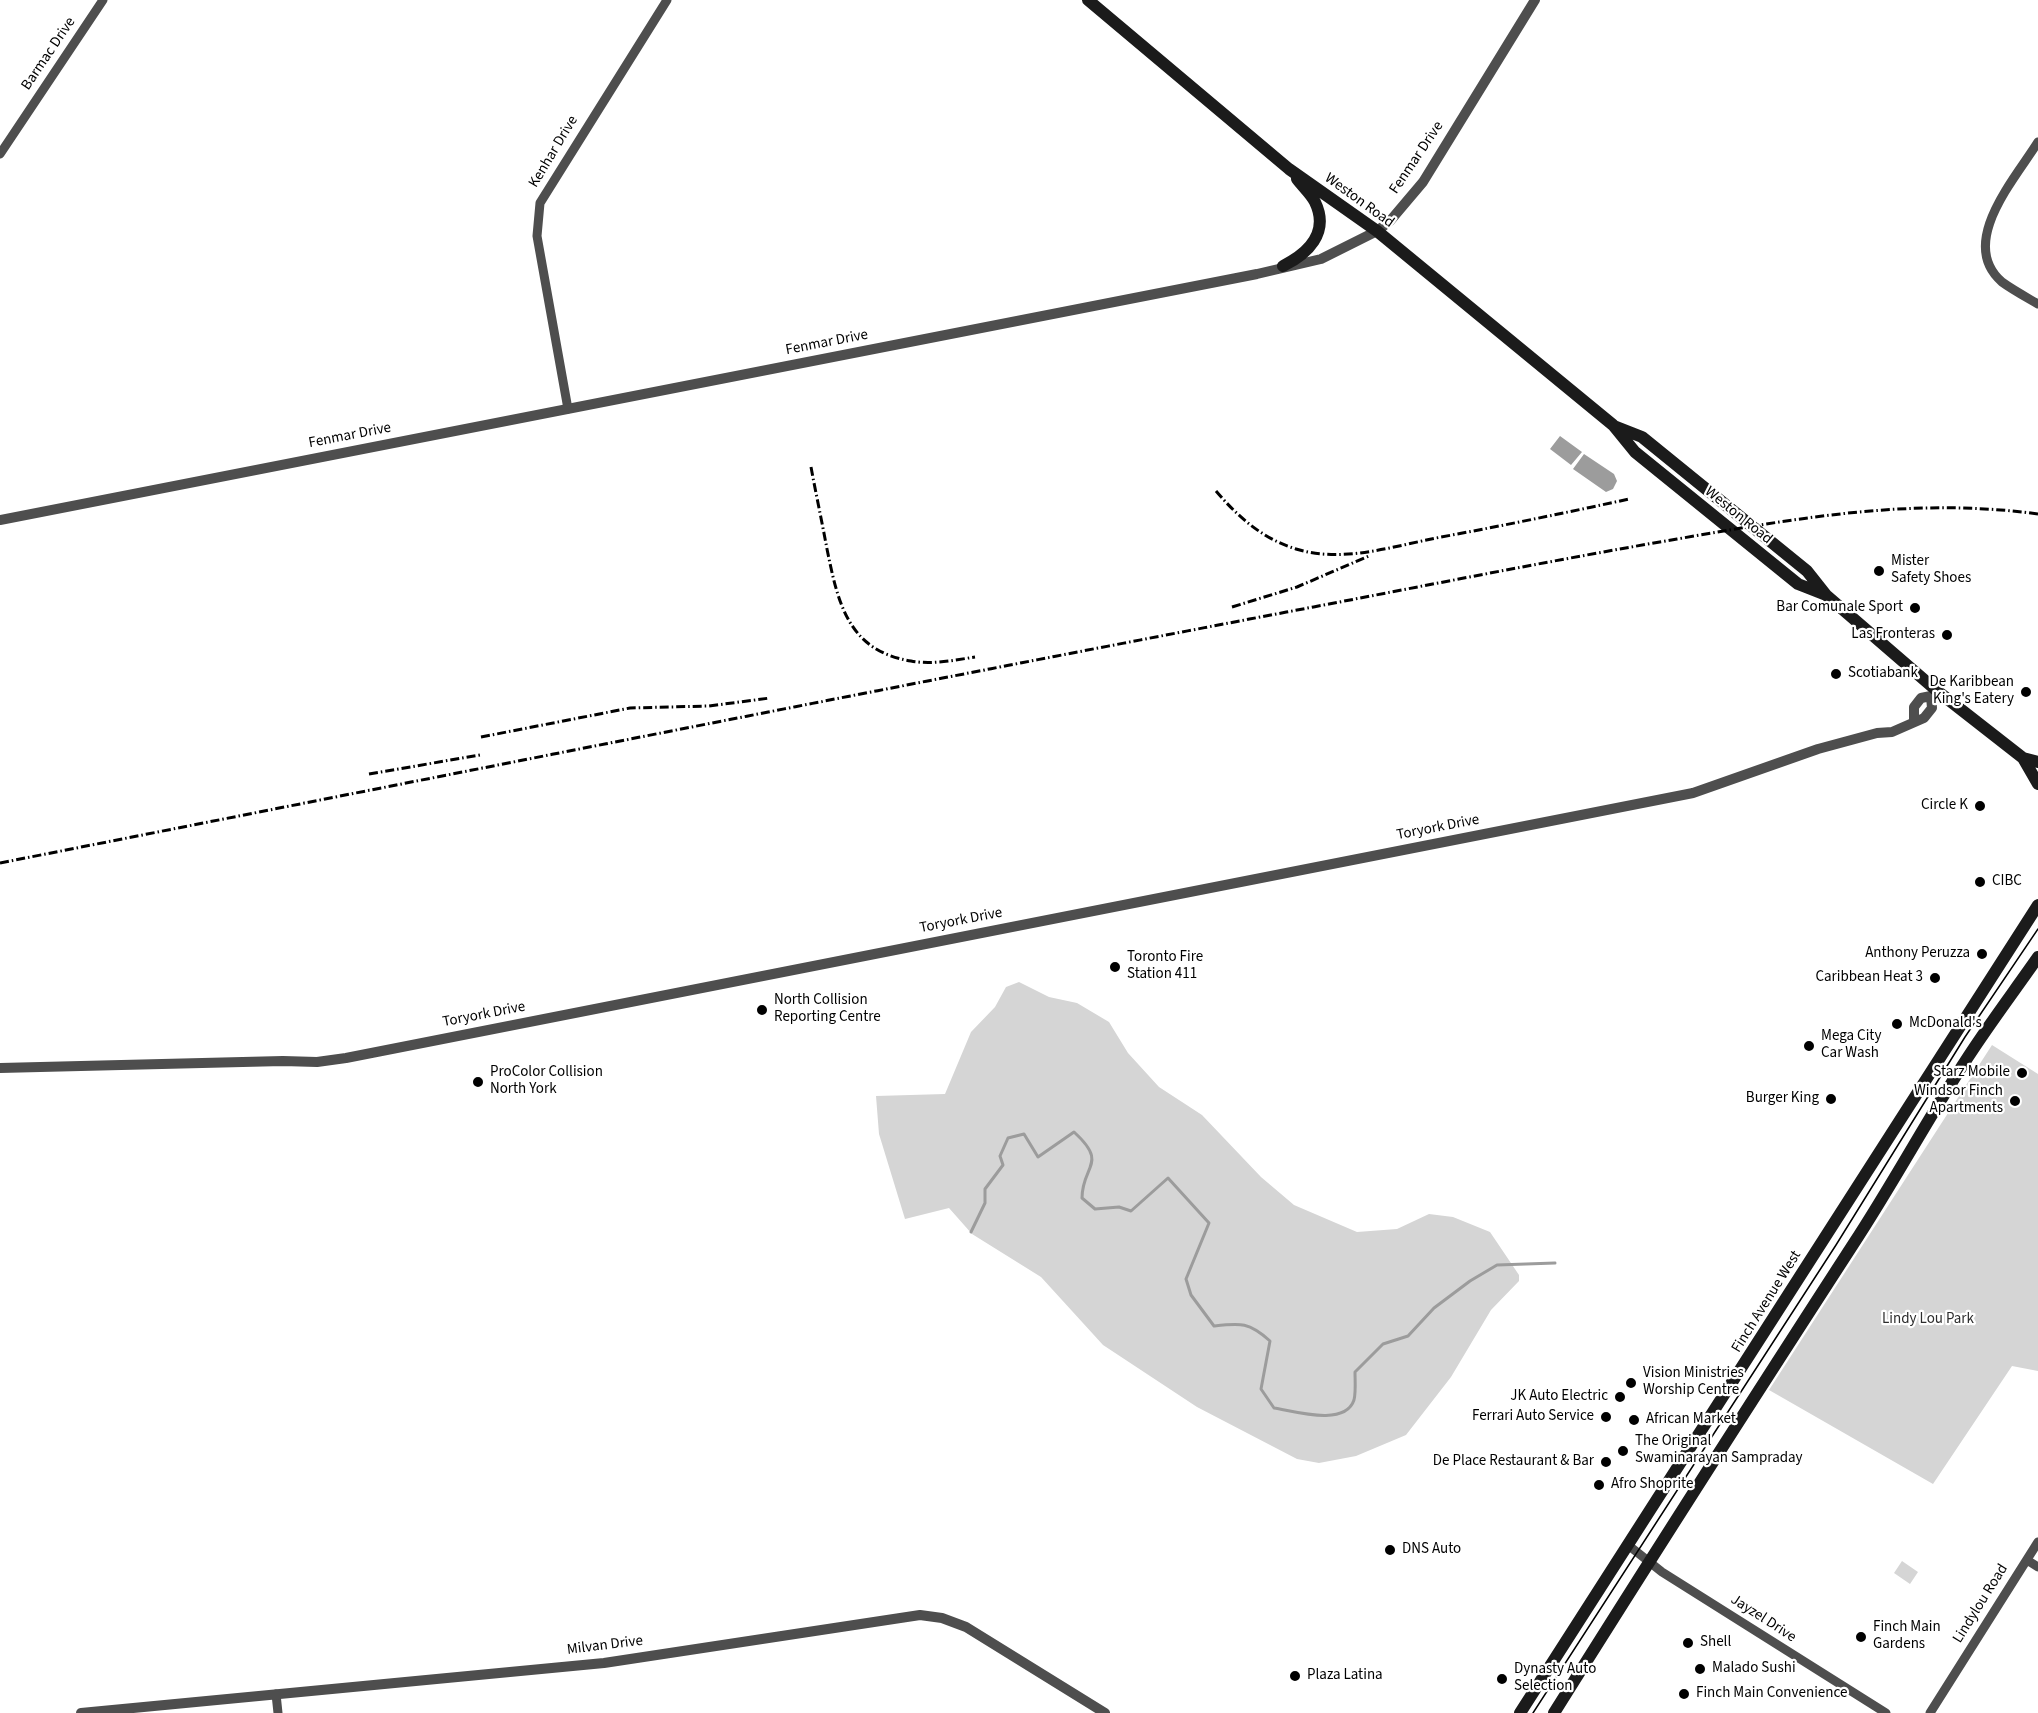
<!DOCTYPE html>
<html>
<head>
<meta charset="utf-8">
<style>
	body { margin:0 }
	canvas { display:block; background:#fff }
</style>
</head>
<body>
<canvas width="2038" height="1713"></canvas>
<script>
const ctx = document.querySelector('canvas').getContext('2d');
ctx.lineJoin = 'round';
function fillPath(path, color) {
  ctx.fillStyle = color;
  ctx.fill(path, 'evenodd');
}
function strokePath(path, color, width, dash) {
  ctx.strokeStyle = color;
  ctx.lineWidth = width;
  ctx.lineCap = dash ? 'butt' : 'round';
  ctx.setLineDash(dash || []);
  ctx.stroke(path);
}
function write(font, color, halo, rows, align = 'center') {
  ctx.font = font + ' "Source Sans 3",sans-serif';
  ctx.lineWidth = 4.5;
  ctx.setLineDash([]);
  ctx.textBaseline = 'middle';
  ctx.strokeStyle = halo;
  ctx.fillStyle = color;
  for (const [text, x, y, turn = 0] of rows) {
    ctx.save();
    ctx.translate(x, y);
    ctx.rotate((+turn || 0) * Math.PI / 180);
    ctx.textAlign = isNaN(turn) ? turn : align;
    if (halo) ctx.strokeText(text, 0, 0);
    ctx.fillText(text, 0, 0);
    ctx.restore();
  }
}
const green = new Path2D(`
	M1019,982l30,15 28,6 32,19 19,31 31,34 43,28 59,62 33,28 63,27 40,-3 32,-15 24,3 37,15 29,43v6l-28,29 -40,67 -45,58 -50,21 -37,7 -22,-4 -100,-52 -94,-62 -62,-68 -69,-43 -23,-26 -44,11 -26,-85 -3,-38 69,-2 26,-62 24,-25 11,-20z
	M1992,1045l46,29v297l-26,-5 -79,118 -164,-94z
	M1902,1561l16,11 -8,12 -16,-11z`);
const water = new Path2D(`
	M1560,436l22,16 -11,13 -21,-16z
	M1584,454l30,20 3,7 -4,8 -7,3 -33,-23z`);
const stream = new Path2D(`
	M971,1232l14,-29v-14l18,-24 -3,-9 8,-18 16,-4 14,23 36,-25c35,32 8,33 8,66l13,11 24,-2 12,4 37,-33 41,45 -23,56 5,16 23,31c27,-3 35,-4 56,15l-9,48 13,19c20,3 71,19 80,-8 2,-8 1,-20 1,-28l28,-28 25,-8 26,-28 36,-27 27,-16 58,-2`);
const minor = new Path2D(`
	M2038,142c-23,37 -81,101 -36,140 11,8 24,15 36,22
	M0,154l103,-154
	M568,409l-31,-173 3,-33 127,-203
	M1628,1545l34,27 224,141
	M2027,1560l11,7
	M276,1694l2,19
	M1930,1713l108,-171`);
const tertiary = new Path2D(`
	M0,520l1257,-246 64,-15 56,-28 13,-10 33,-39 112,-182
	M0,1068l283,-7 34,1 29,-4 1347,-265 125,-44 59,-16 15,-1 32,-14 8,-10 -1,-12 -10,2 -7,9v14
	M81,1713l523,-50 316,-48 22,3 24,9 139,86`);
const secondary = new Path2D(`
	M1088,0l201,169 88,62 236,194 22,27 163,132 28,11
	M1283,266c24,-12 47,-33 32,-64 -4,-8 -12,-15 -18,-23
	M1614,426l28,11 165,134 19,24 110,95 87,68 15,4
	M2023,758l15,26
	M1520,1713l518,-808
	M1554,1713c99,-158 199,-314 300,-470 40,-61 74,-125 114,-186 22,-34 47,-67 70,-100`);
const tram = new Path2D(`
	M1533,1713l303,-468 129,-208 73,-108`);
const rail = new Path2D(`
	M811,467c5,27 11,55 16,82 11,54 21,102 84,112 21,4 44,-1 64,-4
	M1216,491c22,26 47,48 80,58 45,14 95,-2 140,-11 65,-12 129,-25 193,-39
	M1232,607l65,-20 72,-31
	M481,737l149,-29 79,-2 61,-8
	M369,774l111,-19
	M0,863c443,-87 885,-175 1329,-259 115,-22 231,-45 348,-65 122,-21 236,-42 361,-25`);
const markers = [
	[1879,571,6,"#000"],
	[1915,608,6,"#000"],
	[1947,635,6,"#000"],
	[1836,674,6,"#000"],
	[2026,692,6,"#000"],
	[1980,806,6,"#000"],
	[1980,882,6,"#000"],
	[1982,954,6,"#000"],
	[1115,967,6,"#000"],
	[1935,978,6,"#000"],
	[762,1010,6,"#000"],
	[1897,1024,6,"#000"],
	[1809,1046,6,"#000"],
	[2022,1073,6,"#000"],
	[478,1082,6,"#000"],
	[1831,1099,6,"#000"],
	[2015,1101,6,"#000"],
	[1631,1383,6,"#000"],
	[1620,1397,6,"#000"],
	[1606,1417,6,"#000"],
	[1634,1420,6,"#000"],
	[1623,1451,6,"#000"],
	[1606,1462,6,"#000"],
	[1599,1485,6,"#000"],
	[1390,1550,6,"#000"],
	[1861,1637,6,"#000"],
	[1688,1643,6,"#000"],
	[1700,1669,6,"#000"],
	[1295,1676,6,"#000"],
	[1502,1679,6,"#000"],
	[1684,1694,6,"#000"]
];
const streetNames = [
	["Barmac Drive",49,54,-56],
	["Kenhar Drive",554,152,-59],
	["Fenmar Drive",1417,158,-56],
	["Weston Road",1359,201,36],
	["Fenmar Drive",827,343,-11],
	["Fenmar Drive",350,436,-11],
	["Weston Road",1738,516,39],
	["Toryork Drive",1438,828,-11],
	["Toryork Drive",961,921,-11],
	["Toryork Drive",484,1015,-11],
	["Finch Avenue West",1767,1302,-58],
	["Lindylou Road",1981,1604,-58],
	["Jayzel Drive",1763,1619,33],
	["Milvan Drive",605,1646,-7]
];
const poiNames = [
	["Mister",1891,562],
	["Safety Shoes",1891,579],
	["Bar Comunale Sport",1903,608,"right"],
	["Las Fronteras",1935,635,"right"],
	["Scotiabank",1848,674],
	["De Karibbean",2014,683,"right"],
	["King's Eatery",2014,700,"right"],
	["Circle K",1968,806,"right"],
	["CIBC",1992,882],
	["Anthony Peruzza",1970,954,"right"],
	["Toronto Fire",1127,958],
	["Station 411",1127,975],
	["Caribbean Heat 3",1923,978,"right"],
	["North Collision",774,1001],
	["Reporting Centre",774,1018],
	["McDonald's",1909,1024],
	["Mega City",1821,1037],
	["Car Wash",1821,1054],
	["ProColor Collision",490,1073],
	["North York",490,1090],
	["Starz Mobile",2010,1073,"right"],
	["Windsor Finch",2003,1092,"right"],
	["Apartments",2003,1109,"right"],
	["Burger King",1819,1099,"right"],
	["Vision Ministries",1643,1374],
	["Worship Centre",1643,1391],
	["JK Auto Electric",1608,1397,"right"],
	["Ferrari Auto Service",1594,1417,"right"],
	["African Market",1646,1420],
	["The Original",1635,1442],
	["Swaminarayan Sampraday",1635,1459],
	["De Place Restaurant & Bar",1594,1462,"right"],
	["Afro Shoprite",1611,1485],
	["DNS Auto",1402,1550],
	["Finch Main",1873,1628],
	["Gardens",1873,1645],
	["Shell",1700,1643],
	["Malado Sushi",1712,1669],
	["Dynasty Auto",1514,1670],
	["Selection",1514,1687],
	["Plaza Latina",1307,1676],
	["Finch Main Convenience",1696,1694]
];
const parkNames = [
	["Lindy Lou Park",1928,1320]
];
fillPath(green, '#d5d5d5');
fillPath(water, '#9c9c9c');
strokePath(stream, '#9c9c9c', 3);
strokePath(minor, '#4e4e4e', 9);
strokePath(tertiary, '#4e4e4e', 10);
strokePath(secondary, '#1b1b1b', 12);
strokePath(tram, '#000', 1.5);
strokePath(rail, '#000', 3, [9, 3, 1.5, 3]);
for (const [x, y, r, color] of markers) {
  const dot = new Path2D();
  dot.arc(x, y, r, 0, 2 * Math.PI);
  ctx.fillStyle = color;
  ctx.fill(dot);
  strokePath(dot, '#fff', 2);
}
write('15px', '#000', '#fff', streetNames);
write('15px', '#000', '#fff', poiNames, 'left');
write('15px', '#2c2c2c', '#fff', parkNames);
</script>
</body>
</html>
